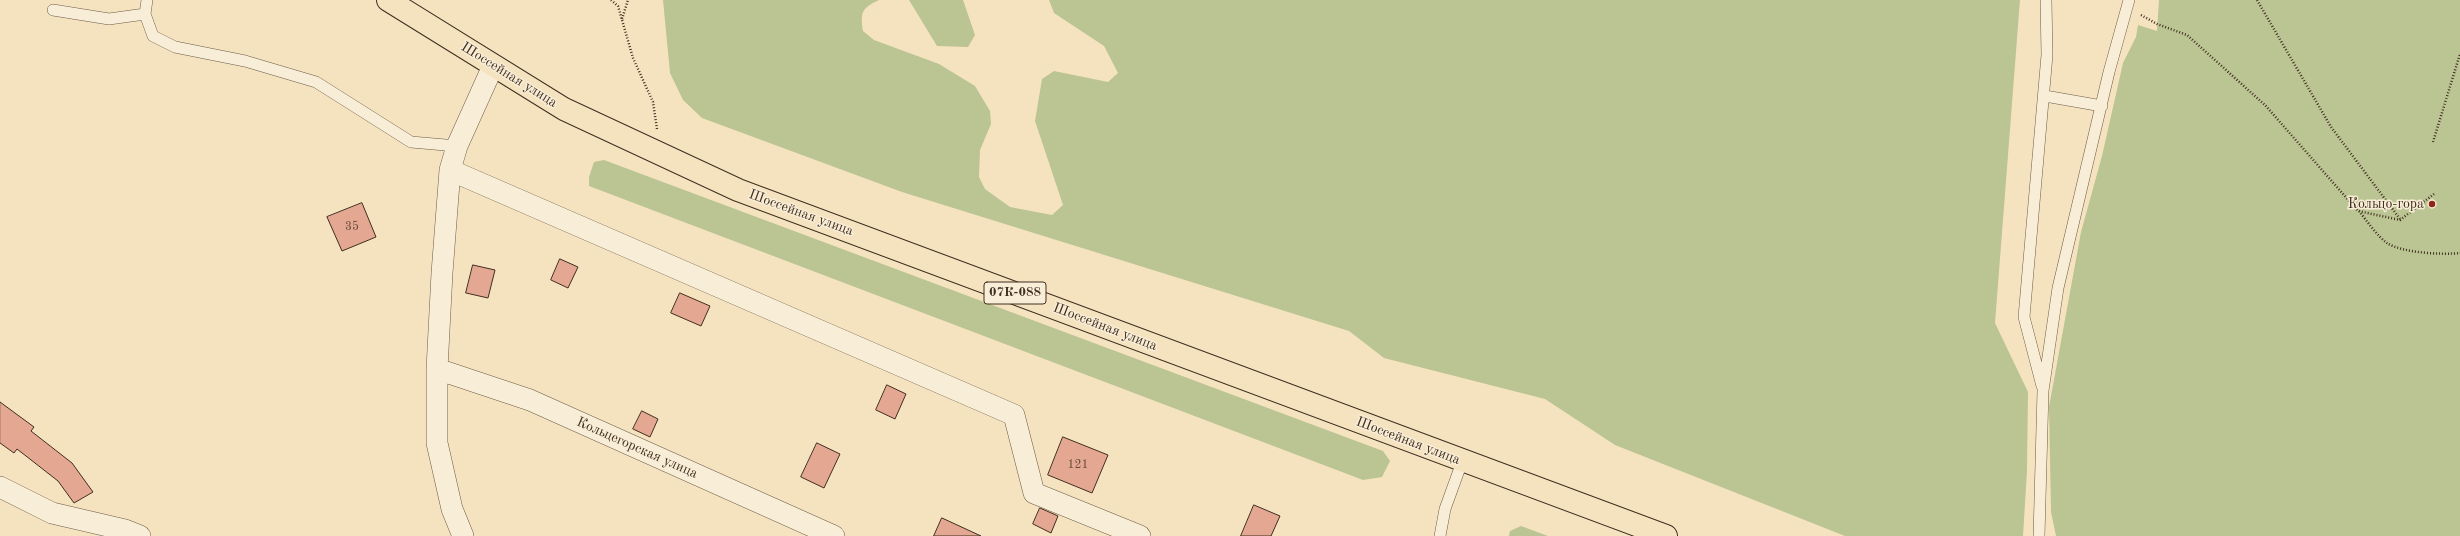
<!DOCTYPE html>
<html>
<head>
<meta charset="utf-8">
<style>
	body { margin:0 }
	canvas { display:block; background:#f5e3c0 }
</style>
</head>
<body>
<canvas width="2460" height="536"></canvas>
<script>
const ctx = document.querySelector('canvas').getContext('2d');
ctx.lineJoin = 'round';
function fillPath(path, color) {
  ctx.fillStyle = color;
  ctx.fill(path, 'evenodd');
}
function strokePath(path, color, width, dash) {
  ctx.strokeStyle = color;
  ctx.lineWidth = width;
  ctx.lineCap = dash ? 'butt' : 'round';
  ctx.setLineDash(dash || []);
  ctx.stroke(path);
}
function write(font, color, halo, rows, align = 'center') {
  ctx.font = font + ' "Old Standard TT",serif';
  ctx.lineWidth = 3;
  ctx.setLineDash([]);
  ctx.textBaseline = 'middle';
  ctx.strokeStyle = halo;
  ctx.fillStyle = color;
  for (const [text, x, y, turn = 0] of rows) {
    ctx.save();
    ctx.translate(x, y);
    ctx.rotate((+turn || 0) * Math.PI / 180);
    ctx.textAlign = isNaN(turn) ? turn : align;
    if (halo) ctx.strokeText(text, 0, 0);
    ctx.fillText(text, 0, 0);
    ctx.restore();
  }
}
const green = new Path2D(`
	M663,0h216c-17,8 -19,12 -16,31l11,9 65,24 36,22 15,25 1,13 -11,26 -1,27 6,12 25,18 42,8 11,-10 -28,-84 7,-42 12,-8 54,11 10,-9 -14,-27 -50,-33 -5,-13h971l-25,323 33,69 -1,79 -4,65h-178l-230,-91 -70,-46 -161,-41 -35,-27 -447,-139 -200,-74 -19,-18 -13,-27z
	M909,0h54l12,35 -7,12 -31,-1z
	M2159,0h301v536h-404l-5,-24 -2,-105 32,-175 21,-76 21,-93 13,-26 2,-12 19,6z
	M604,160l779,291 7,10 -8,16 -19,3 -774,-294v-9l5,-15z
	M1521,526l27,10h-39l1,-5z`);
const building = new Path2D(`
	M362,203l14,34 -34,14 -15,-34z
	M560,259l18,8 -10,21 -17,-8z
	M473,265l22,5 -7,28 -22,-5z
	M680,293l30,13 -9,20 -30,-13z
	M887,385l19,9 -11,25 -19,-9z
	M0,402l34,25 -3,4 41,32 21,29 -19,11 -16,-22 -41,-32 -3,4 -14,-10z
	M642,411l16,8 -8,18 -17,-8z
	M1063,437l45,18 -16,38 -44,-18z
	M817,443l23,11 -16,34 -23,-11z
	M1254,505l26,11 -9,20h-30z
	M1040,508l18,8 -7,17 -18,-9z
	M942,518l39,18h-47z`);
const path = new Path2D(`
	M611,0l7,6 15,52 20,44 4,27
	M2257,0l74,127 69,92
	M2141,15l16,9 30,11 78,70 93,106 42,9 34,-26
	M622,19l6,-19
	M2433,142l27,-88
	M2359,211c8,10 18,25 28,32 15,10 56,12 73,10`);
const service = new Path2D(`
	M147,0l-2,14 8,22 22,11 70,14 71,21 95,60 46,4
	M53,10l56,9 36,-5
	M2045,96l57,10
	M2042,386l-18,-69 23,-262 -1,-55
	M1440,536l5,-27 17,-47
	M2039,536l4,-145 15,-103 51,-216 20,-72`);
const minor = new Path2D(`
	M450,170l564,245 20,78 106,43
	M437,369l93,31 304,136
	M0,487l52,26 73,17 15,6
	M463,536l-11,-27 -15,-66v-74l5,-96 8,-103 7,-24 36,-80`);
const primary = new Path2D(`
	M388,0l176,109 174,81 928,346`);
const markers = [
	[2432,204,4,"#8f2418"]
];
const numberNames = [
	["35",352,227],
	["121",1078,465]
];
const shields = [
	[1015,293,62]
];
const shieldNames = [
	["07К-088",1015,293]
];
const streetNames = [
	["Шоссейная улица",509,75,32],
	["Шоссейная улица",801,213,20],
	["Шоссейная улица",1105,327,21],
	["Шоссейная улица",1408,441,21],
	["Кольцегорская улица",637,448,24]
];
const poiNames = [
	["Кольцо-гора",2424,204]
];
fillPath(green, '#bbc493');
fillPath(building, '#e4a791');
strokePath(building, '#402e1f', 1);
strokePath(service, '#6d5b47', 12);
strokePath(minor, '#6d5b47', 22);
strokePath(primary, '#402e1f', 24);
strokePath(path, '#402e1f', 2.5, [1, 2]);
strokePath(service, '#f8edd6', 11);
strokePath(minor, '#f8edd6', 21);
strokePath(primary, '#f5e3c0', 22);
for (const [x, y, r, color] of markers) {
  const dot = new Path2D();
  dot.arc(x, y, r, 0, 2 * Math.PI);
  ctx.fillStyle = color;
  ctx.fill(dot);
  strokePath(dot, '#f8edd6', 1.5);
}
write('12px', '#694c3c', null, numberNames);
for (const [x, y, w] of shields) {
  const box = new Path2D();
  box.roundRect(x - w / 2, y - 11, w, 22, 3);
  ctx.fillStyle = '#f8edd6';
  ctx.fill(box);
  strokePath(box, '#402e1f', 1);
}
write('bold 13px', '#402e1f', null, shieldNames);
write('14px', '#402e1f', '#f8edd6', streetNames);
write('14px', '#402e1f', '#f8edd6', poiNames, 'right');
</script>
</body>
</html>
